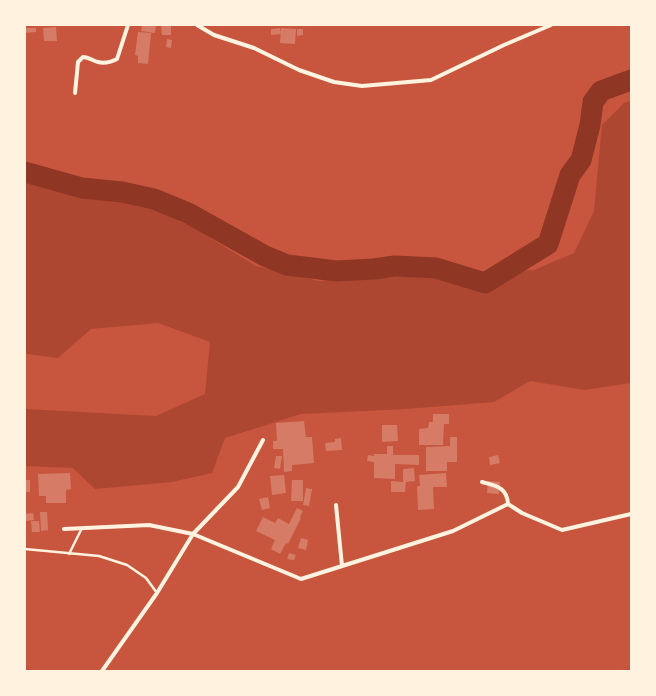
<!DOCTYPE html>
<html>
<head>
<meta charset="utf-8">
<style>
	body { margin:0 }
	#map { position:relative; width:656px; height:696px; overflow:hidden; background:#c8553d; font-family:"Public Sans",sans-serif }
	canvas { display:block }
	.frame { position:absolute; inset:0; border:26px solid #fff3e0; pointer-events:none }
</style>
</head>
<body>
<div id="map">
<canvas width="656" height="696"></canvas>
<div class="frame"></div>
</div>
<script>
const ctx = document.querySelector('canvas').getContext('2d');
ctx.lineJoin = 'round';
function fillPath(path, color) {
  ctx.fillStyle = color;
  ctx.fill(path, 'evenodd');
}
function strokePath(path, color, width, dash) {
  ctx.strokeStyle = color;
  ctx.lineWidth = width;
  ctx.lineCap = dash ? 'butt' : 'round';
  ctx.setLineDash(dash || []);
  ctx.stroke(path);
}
const green = new Path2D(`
	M631,101v282l-47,7 -54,-9 -36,21 -88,7 -105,5 -76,24 -13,35 -40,9 -77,7 -22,-21 -48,-2v-57l131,7 49,-22 5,-52 -52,-19 -67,6 -33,29 -31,-4 -2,-3v-172l48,14 81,16 40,19 62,38 63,15 215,-11 40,-17 20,-42 8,-86 22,-22z`);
const river = new Path2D(`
	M25,172l57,16 40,4 32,7 34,14 77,43 22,9 49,6 38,-2 21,-3 41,2 49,15 63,-39 22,-69 11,-15 9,-35 3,-23 8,-11 30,-11`);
const building = new Path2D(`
	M142,25h14l-1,8 -14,-2z
	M161,25h10v10h-9z
	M56,27l1,14h-13l-1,-13z
	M25,28h11v4l-11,1z
	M280,28l1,6 -10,1v-6z
	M281,28l15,1 -1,15 -15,-1z
	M297,29h6v6l-6,1z
	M138,32l13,1 -3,31 -10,-1v-7l-3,-1z
	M167,39l5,1 -1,8 -5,-1z
	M433,414h16v10h-5l-1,21h-24v-16l9,-1 1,-6h4z
	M304,421l2,16h6l2,26 -22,2v6l-8,1 -1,-23h-10v-8h4l-1,-18z
	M382,425h15l1,16 -16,1z
	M450,437h7v25h-10v9h-21v-24l24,-1z
	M341,438l1,12 -16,1 -1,-8 10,-1v-3z
	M387,446h6v9h26v10l-24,-1v15l-21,-1v-16l-7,-1 1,-6 6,1v-2h13z
	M498,455l2,8 -10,2 -1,-8z
	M276,456h6l-2,13 -6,-1z
	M414,468l1,13 -9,1 -1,10h-14v-11l12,1v-13z
	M70,473l1,16 -5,1v13h-20v-7h-7l-1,-22z
	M446,473l1,14h-14l1,22 -16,1 -1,-24h3l-1,-11z
	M284,475l2,18 -14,2 -2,-19z
	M25,480h5v12h-5z
	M292,480h11v21h-12z
	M488,481l12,1 -1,12 -12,-1z
	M306,488l6,1 -3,17 -6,-1z
	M268,497l2,11 -8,2 -3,-11z
	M297,508l6,3 -3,6 1,1 -13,26 -2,-1 -6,11 -9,-5 4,-9 -19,-9 7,-14 12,6 3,-5 11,6z
	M40,512h7l1,18 -7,1z
	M33,513l1,7 -9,1v-7z
	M31,521h8l1,11h-8z
	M301,538l7,2 -2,10 -8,-2z
	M289,553l7,2 -2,5 -7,-1z`);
const service = new Path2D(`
	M25,549l74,7 28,9 19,13 11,15
	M69,554l13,-26`);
const minor = new Path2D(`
	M197,25l17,10 40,13 45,22 35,12 28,4 69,-6 73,-35 47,-20
	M75,93l3,-31 5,-5c6,0 10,4 15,5 7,2 13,0 19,-3l11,-34
	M482,482c14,4 25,5 26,22
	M508,504l14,9 40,17 69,-16
	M336,505l6,61
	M64,529l85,-4 44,9 108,45 152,-48 55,-27
	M102,671l55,-78 36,-59 45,-47 25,-47`);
fillPath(green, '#ae4732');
strokePath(river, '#8f3625', 21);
fillPath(building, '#d67c66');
strokePath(service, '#fff3e0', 2.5);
strokePath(minor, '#fff3e0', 4);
</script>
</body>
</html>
